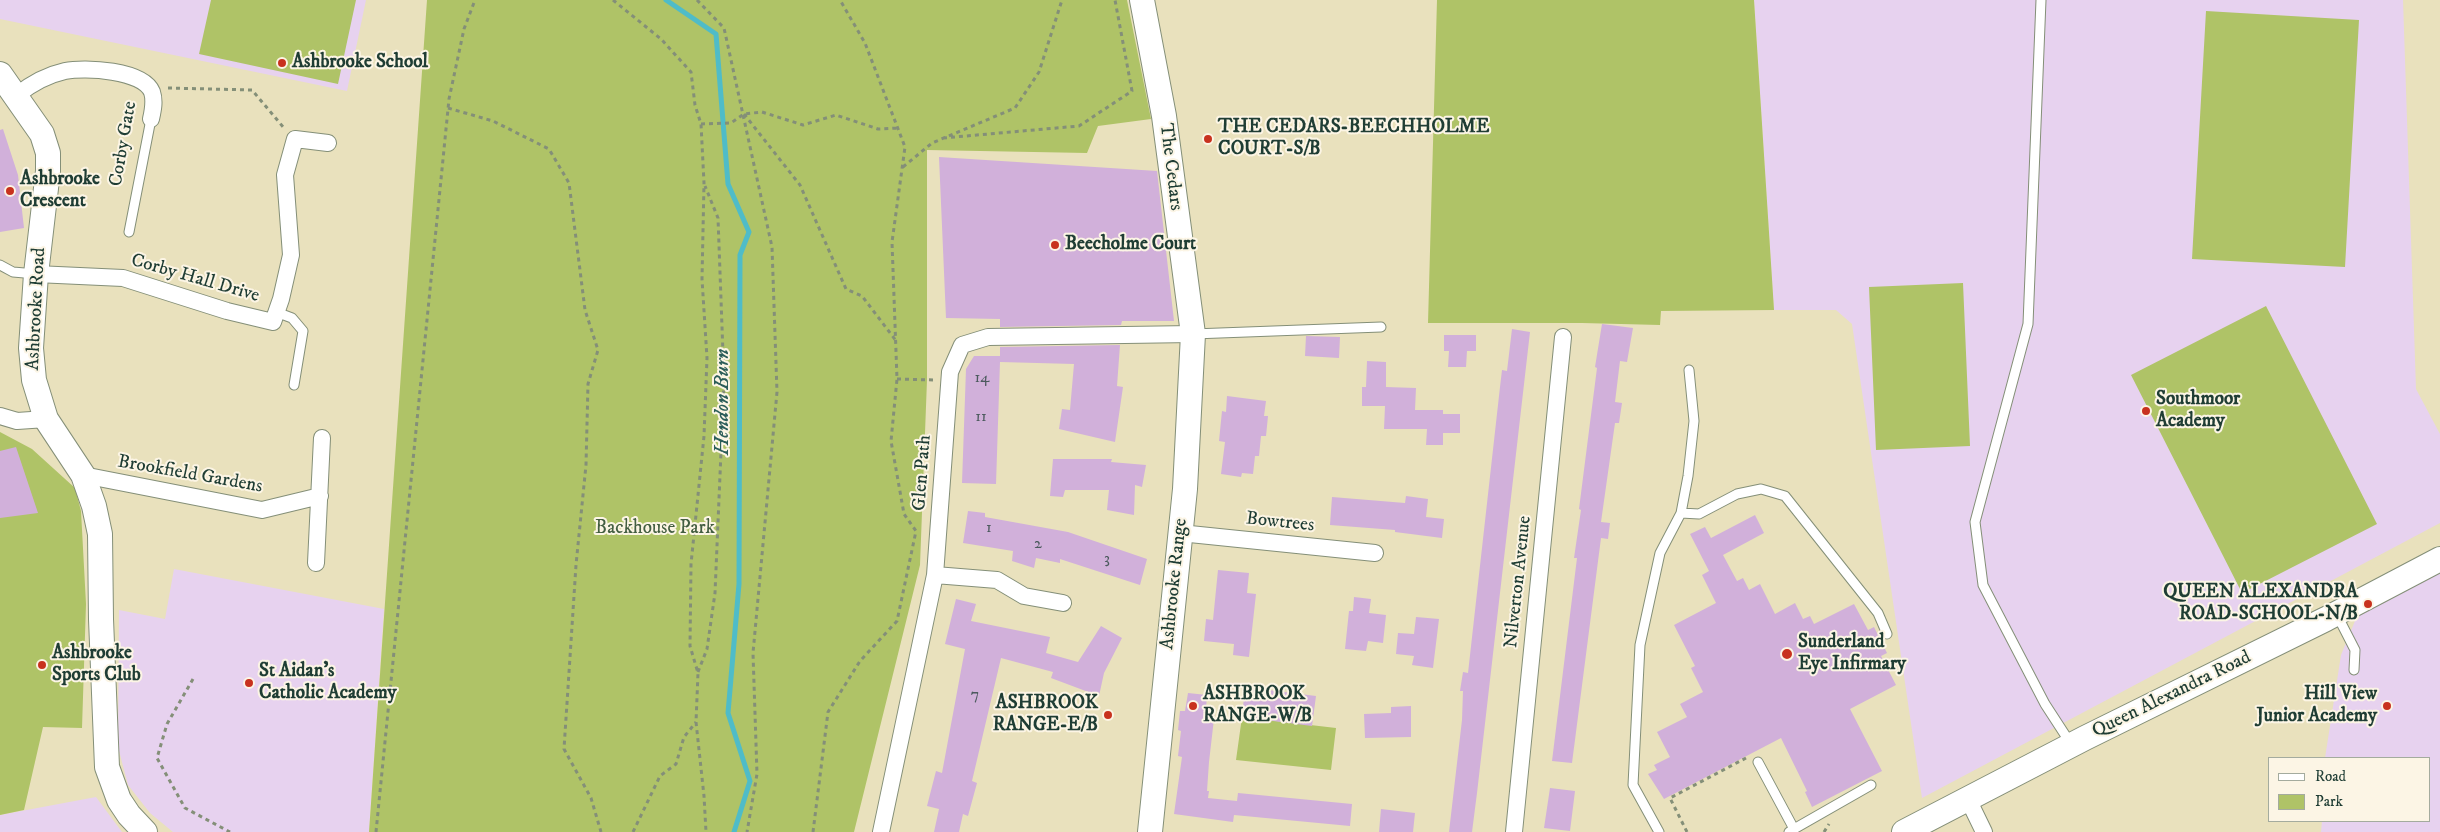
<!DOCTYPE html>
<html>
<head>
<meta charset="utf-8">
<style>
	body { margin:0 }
	#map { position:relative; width:2440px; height:832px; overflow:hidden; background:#e9e1bd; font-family:"IM FELL DW Pica",serif }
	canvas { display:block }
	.legend { position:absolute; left:2268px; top:757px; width:162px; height:65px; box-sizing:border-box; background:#fcf5e5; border:1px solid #a4ab9e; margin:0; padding:6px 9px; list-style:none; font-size:15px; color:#1f3d34 }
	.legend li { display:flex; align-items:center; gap:10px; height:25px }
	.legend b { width:25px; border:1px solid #a4ab9e }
</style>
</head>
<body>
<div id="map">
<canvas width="2440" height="832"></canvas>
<ul class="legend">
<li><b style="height:6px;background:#fff"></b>Road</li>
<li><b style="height:14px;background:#afc367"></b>Park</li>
</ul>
</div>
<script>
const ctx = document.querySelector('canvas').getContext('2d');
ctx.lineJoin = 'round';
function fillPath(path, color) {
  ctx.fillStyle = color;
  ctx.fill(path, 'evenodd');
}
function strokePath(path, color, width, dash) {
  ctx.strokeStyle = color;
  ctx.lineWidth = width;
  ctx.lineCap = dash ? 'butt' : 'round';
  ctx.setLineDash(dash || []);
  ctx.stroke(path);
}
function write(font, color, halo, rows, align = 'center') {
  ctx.font = font + ' "IM FELL DW Pica",serif';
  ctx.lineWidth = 4;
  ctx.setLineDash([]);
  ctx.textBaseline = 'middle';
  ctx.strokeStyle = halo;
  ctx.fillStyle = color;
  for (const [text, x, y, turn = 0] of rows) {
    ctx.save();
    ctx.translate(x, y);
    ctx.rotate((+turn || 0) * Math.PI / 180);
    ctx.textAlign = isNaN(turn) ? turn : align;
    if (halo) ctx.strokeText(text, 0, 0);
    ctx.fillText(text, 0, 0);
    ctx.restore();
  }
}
const built = new Path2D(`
	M0,0h366l-19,91 -347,-72z
	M1754,0h649l13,389 24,45v89l-518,275 -70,-474 -16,-14h-62z
	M174,569l210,40 -15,223h-196l-23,-19 -22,-28 -10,-38 1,-137 46,9z
	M2440,570v262h-119l1,-11h107v-63h-104l16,-103 16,-39z
	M96,797l26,35h-122v-17z`);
const green = new Path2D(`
	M211,0h145l-18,84 -139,-30z
	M427,0h700l24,119 -53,7 -11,27 -160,-3v230l-7,185 -66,267h-485z
	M1437,0h317l20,310 -113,1 -1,14 -78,-2h-154z
	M2206,11l153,9 -14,247 -153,-8z
	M1963,283l7,163 -94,4 -7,-163z
	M2266,306l111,218 -135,69 -111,-218z
	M0,432l32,17 43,39 6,23 5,93 -4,124 -39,-1 -19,83 -24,5z
	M1242,717l94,11 -5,42 -95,-10z`);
const stream = new Path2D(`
	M666,0l50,34 12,150 21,48 -9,23 -1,329 -11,129 22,68 -16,51`);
const building = new Path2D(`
	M3,129l15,46 6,53 -24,4v-102z
	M939,157l218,14 17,150h-52l-1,4 -121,2v-8l-54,-1z
	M1602,324l31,4 -6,34 -7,-1 -5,41 7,1 -3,20h-4l-14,99 9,1 -2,16 -7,-1 -29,225 -20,-2 25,-203h-3l7,-48 -2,-1 18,-141 -2,-1z
	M1512,329l18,3 -53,461 -5,39h-23l13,-112 1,-29h-3l3,-19 5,1 32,-286 2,-17 5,1z
	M1444,335h32v16h-9l-1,16h-18l1,-16h-5z
	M1306,336l34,1 -1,21 -34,-2z
	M1120,345l-3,41 6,1 -8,55 -56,-13 3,-20 8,1 4,-46 -74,-2 -4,122 -34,-1 4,-114 8,-13h26v-9z
	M1367,361l19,1v25l30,1 -1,22h28v4h17v19h-17v12h-17l1,-16h-43l1,-23h-23v-19h4z
	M1227,396l39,5 -2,15h4l-2,20h-5l-2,20h-4l-2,18 -11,-1 -1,4 -20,-3 4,-32 -6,-1 3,-30 4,1z
	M16,447l22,66 -38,5v-67z
	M1053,459h59l-1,3 35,3 -4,22 -7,-2 -1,30 -27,-5 2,-20h-44l-2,7 -13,-1z
	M1406,496l22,3 -2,18 18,2 -2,19 -47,-6v-2l-65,-5 2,-28 73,6z
	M968,511l17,2v4l83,15 79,27 -7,26 -80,-26v4l-24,-5 -2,10 -22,-7 1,-10 -50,-8z
	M1755,515l9,18 -41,22 14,26 6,-3 6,12 11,-6 15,30 20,-11 8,16 7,-3 4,8 40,-20 14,26 6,-3 13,26 -6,3 15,29 -46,24 32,62 -70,36 -7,-15 2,-1 -26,-53 -117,61 -16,-25 9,-4 -3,-5 16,-8 -13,-25 30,-15 -7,-13 23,-12 -12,-24 4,-2 -21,-41 42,-22 -14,-28 7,-4 -19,-37 15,-7 6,11z
	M1218,570l31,3 -2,20 9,1 -7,63 -16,-2 1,-11 -30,-3 2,-22 7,1z
	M1354,597l17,2 -2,14 17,2 -3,28 -15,-2 -2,10 -21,-2 4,-38h4z
	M956,599l20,5 -5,17 79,16 -4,16 32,9 23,-36 21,12 -18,35 -5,23 -48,-18 2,-6 -52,-14 -29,123 5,2 -9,33 -5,-2 -4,18h-25l5,-23 -12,-3 9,-35 6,2 23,-124 -20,-5z
	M1416,617l23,2 -6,49 -21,-3 2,-9 -18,-2 2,-21 16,1z
	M1245,687l71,9 -4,30 -70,-9z
	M1188,693l19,2 -1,14 9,1 -6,52 -2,29h2l-1,7 29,3 1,-8 114,11 -2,22 -116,-11 -1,7 -59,-8 8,-57 -4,-1 3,-25 -3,-1 2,-19h5z
	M1411,706v31l-46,1 -1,-24 27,-1v-6z
	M1550,788l25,3 -5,40 -26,-3z
	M1381,809l34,4 -2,19h-34z`);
const path = new Path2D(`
	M613,0l48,39 30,33 4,33 6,19 3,59 -2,96 5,79 -3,78 -13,128 -1,82 8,27 -2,49 8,74 2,36
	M697,0l27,28 48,219 5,145 -24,261 4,121 -10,58
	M168,88l84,2 32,38
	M448,108l45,13 56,28 20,34 16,127 13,40 -10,34 -2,81 -10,100 -12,184 27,49 10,34
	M744,114l56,71 46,104 16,7 35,46
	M701,124l30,-1 13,-9 18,-2 41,13 33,-10 42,14 21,-1
	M943,138l136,-12 53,-35 -17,-91
	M903,167l29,-24 83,-35 24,-36 23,-72
	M897,379l37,1
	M698,672l9,-23 8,-56 9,-212 -6,-163 -13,-32
	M193,679l-26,45 -10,34 28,50 45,24
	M376,832l73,-733 15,-70 11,-29
	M633,832l27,-56 16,-12 8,-27 12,-15
	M813,832l15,-120 32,-51 37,-40 19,-90 -12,-17 -13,-73 6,-62 -5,-137 13,-95 -40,-104 -25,-43
	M1687,832l-17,-34 76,-40
	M1824,832l5,-8`);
const lane = new Path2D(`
	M2041,0l-13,324 -53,198 8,63 62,119 26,40
	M129,232l22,-113
	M0,265l13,7 23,2
	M276,312l16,6 11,13 -9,54
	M1193,334l188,-7
	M1681,513l18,1 38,-20 24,-5 24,7 93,117 9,21
	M2337,615l18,35 -1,20
	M1758,762l36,67 -5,3
	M1794,829l77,-44
	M1659,832l-26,-47 7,-140 20,-92 21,-40 7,-37 6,-55 -5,-51`);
const street = new Path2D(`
	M17,95c14,-11 30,-20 48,-24 20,-4 78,-1 87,21 3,9 1,18 -1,27
	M36,274l87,4 104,33 46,11 8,-23 10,-44 -6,-80 10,-36 33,4
	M0,416l17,5 29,-2
	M83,475l179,35 58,-14
	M1180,533l195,20
	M316,563l6,-125
	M935,575l62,5 27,16 39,7
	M1968,799l16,33
	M881,832l54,-257 15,-203 12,-27 26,-8 205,-3
	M1514,832l49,-495`);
const secondary = new Path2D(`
	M1142,0l22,116 29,218 -8,155 -35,343
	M0,74l42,60 6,19v18l-12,103 -5,74 3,32 12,39 37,56 11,31 6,28 1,85 6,148 12,33 10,15 16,17
	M1904,832l181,-94 241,-119 114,-60`);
const markers = [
	[282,63,5,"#c8321e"],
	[1208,139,5,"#c8321e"],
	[10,191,5,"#c8321e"],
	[1055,245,5,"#c8321e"],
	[2146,411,5,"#c8321e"],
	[2368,604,5,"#c8321e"],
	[1787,654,6,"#c8321e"],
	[42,665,5,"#c8321e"],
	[249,683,5,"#c8321e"],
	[1193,706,5,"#c8321e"],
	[2387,706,5,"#c8321e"],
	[1108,715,5,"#c8321e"]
];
const numberNames = [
	["14",982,379],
	["11",981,418],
	["1",989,529],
	["2",1038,545],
	["3",1107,560],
	["7",975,696]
];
const poiNames = [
	["Ashbrooke School",292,63],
	["THE CEDARS-BEECHHOLME",1218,128],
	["COURT-S/B",1218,150],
	["Ashbrooke",20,180],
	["Crescent",20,202],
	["Beecholme Court",1065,245],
	["Southmoor",2156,400],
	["Academy",2156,422],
	["QUEEN ALEXANDRA",2358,593,"right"],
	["ROAD-SCHOOL-N/B",2358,615,"right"],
	["Sunderland",1798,643],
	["Eye Infirmary",1798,665],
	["Ashbrooke",52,654],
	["Sports Club",52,676],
	["St Aidan's",259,672],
	["Catholic Academy",259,694],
	["ASHBROOK",1203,695],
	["RANGE-W/B",1203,717],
	["Hill View",2377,695,"right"],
	["Junior Academy",2377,717,"right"],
	["ASHBROOK",1098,704,"right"],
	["RANGE-E/B",1098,726,"right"]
];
const streetNames = [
	["Corby Gate",124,144,-80],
	["The Cedars",1170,167,83],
	["Corby Hall Drive",195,279,16],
	["Ashbrooke Road",37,309,-87],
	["Glen Path",923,473,-86],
	["Brookfield Gardens",190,475,10],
	["Bowtrees",1280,523,6],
	["Nilverton Avenue",1519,582,-84],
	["Ashbrooke Range",1175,584,-84],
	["Queen Alexandra Road",2172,695,-26]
];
const parkNames = [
	["Backhouse Park",655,529]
];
const waterNames = [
	["Hendon Burn",724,402,-90]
];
fillPath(built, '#e7d2ef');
fillPath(green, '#afc367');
strokePath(stream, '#4fbcc8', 5);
fillPath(building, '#d1b0da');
strokePath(lane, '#848f78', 11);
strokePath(street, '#848f78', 18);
strokePath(secondary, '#848f78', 26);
strokePath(path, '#848f78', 3, [4, 4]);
strokePath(lane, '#fff', 9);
strokePath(street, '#fff', 16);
strokePath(secondary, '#fff', 24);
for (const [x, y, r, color] of markers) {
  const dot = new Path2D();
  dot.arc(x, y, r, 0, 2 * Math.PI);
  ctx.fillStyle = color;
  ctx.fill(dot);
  strokePath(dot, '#fcf5e5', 2);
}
write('16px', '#4c5a5e', null, numberNames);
write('bold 19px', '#1f3d34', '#fcf5e5', poiNames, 'left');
write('19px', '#1f3d34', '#fcf5e5', streetNames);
write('19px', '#435e41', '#fcf5e5', parkNames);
write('italic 20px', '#2b5d59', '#fcf5e5', waterNames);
</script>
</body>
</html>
